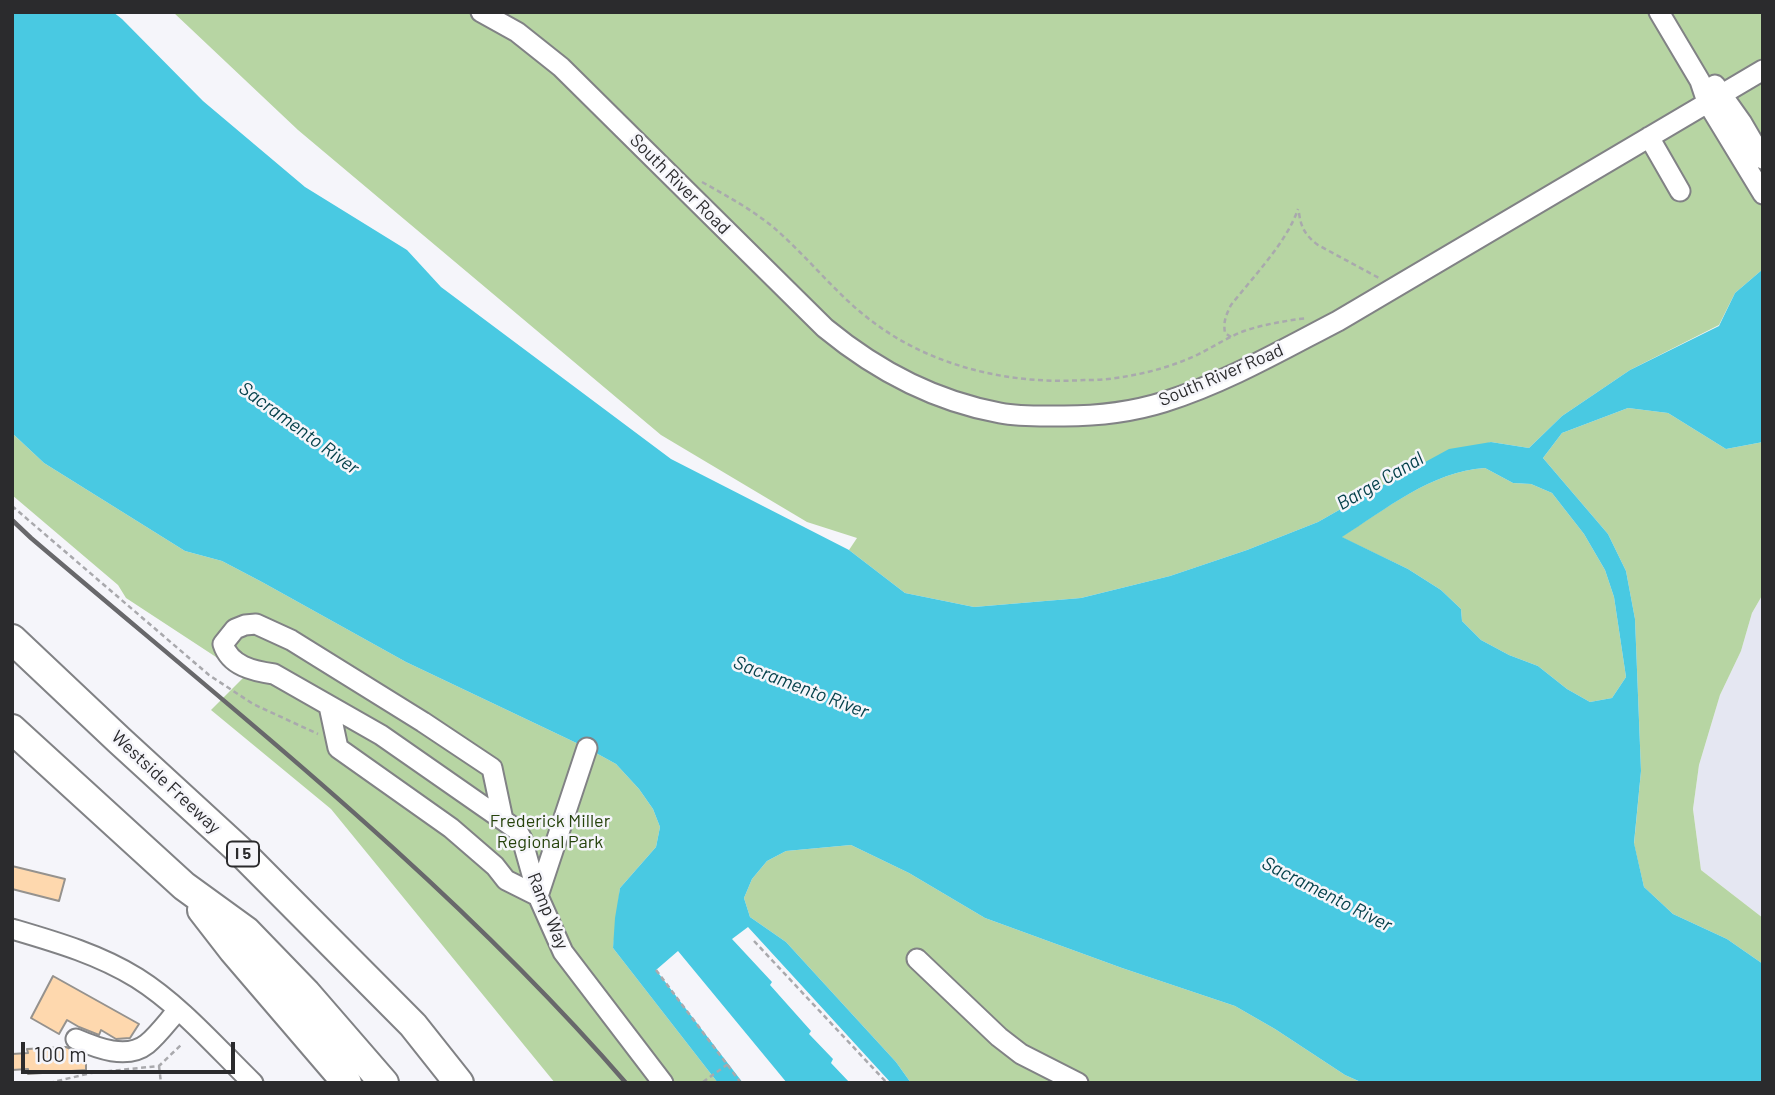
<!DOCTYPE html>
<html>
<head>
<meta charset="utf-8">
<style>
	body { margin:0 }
	#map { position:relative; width:1775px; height:1095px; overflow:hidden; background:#f5f5fa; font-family:Barlow,sans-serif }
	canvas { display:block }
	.frame { position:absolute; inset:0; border:14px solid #2b2b2d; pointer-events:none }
	.scale { position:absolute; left:21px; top:1042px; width:214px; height:32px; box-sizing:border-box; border:4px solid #2b2b2d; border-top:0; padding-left:9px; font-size:21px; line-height:24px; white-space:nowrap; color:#2b2b2d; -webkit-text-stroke:5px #f5f5fa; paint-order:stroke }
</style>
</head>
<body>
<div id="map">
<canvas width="1775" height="1095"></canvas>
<div class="frame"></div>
<div class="scale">100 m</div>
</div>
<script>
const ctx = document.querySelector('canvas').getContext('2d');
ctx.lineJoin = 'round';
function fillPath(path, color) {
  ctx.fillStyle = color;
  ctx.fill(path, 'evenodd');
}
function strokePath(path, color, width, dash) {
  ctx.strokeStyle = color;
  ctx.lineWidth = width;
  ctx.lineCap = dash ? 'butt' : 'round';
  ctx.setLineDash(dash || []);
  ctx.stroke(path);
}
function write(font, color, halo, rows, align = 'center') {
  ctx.font = font + ' Barlow,sans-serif';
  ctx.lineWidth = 5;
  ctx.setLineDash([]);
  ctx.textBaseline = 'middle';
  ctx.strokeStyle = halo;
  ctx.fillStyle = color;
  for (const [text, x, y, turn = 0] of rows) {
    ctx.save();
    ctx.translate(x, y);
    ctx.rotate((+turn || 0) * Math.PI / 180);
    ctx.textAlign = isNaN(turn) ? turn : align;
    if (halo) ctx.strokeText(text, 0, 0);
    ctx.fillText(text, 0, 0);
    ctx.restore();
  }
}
const built = new Path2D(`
	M1763,594v324l-62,-48 -8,-61 6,-44 21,-70 21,-44 11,-38z`);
const green = new Path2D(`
	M173,12h1590v257l-28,24 -16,32 -89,45 -68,46 -33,32 -38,-6 -108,43 -65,37 -71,28 -77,26 -89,22 -107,9 -69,-14 -56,-43 8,-12 -50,-16 -146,-87 -363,-305z
	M1628,408l40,5 58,36 37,-7v152l-11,19 -11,38 -21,44 -21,70 -6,44 8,61 62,48v46l-36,-25 -54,-25 -29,-27 -10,-43 7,-73 -6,-152 -9,-48 -18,-37 -65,-76 19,-25z
	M12,433l32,30 141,88 37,10 40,21 144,80 181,86 29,16 23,25 14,20 7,18 -4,20 -36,41 -7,60 105,135h-163l-224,-274 -120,-99 34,-34 -119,-78 -8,-13 -106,-90z
	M1485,468l28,15 18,1 21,9 32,41 21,36 9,27 12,80 -14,21 -22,4 -23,-13 -29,-23 -29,-11 -28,-15 -19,-19 -1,-12 -20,-19 -33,-21 -67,-32c44,-27 91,-66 144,-69z
	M851,845l58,28 76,45 137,50 113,38 40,23 70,46 18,8h-452l-15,-21 -110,-120 -36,-25 -6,-19 8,-19 15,-18 19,-10z`);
const water = new Path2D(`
	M12,12h101l9,7 81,82 102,86 102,63 34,37 230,172 178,91 56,43 69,14 107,-9 89,-22 77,-26 71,-28 65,-37 66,-36 42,-7 38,6 33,-32 68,-46 89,-44 16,-33 28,-24v173l-37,7 -58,-36 -40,-5 -66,25 -19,25 65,76 18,37 9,48 6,152 -7,72 10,44 29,27 54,25 36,25v119h-400l-18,-8 -70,-46 -40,-23 -113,-38 -137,-50 -76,-45 -58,-28 -65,6 -19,10 -15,18 -8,19 6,19 36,25 110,120 15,21h-193l-105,-135 2,-30 5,-30 36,-41 4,-20 -7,-18 -14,-20 -23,-25 -29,-16 -181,-86 -144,-80 -40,-21 -37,-10 -141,-88 -32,-30zM1485,468l28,15 18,1 21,9 32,41 21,36 9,27 12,80 -14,21 -22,4 -23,-13 -29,-23 -29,-11 -28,-15 -19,-19 -1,-12 -20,-19 -33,-21 -66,-32c43,-27 90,-66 143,-69z`);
const pier = new Path2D(`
	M748,927l143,156h-41l-19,-20 2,-4 -24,-25 2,-3 -41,-46 2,-3 -40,-43z
	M678,951l109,132h-44l-87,-113z`);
const building = new Path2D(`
	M12,866l53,13 -6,22 -47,-12z
	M53,976l86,48 -9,14 -14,1 -15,-9 -2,5 -20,-8 -12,-7 -8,14 -28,-16z
	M66,1047l20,9v14l-58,4v-5l-16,1v-16l16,-1 -1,-4z`);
const path = new Path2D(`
	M702,182c25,14 49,27 71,45 34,29 61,65 96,92 60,47 140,66 215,61 10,0 21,0 32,-2 28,-4 55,-11 81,-23 16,-8 31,-18 47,-24 21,-7 41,-10 63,-13
	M1299,213c2,15 7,23 19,32l61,33
	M1231,337l-6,-4c-2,-11 1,-18 6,-28 22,-28 56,-63 67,-96
	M12,506l197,169 44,29 65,30
	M754,941l133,142
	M656,970l85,113
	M159,1066l2,17
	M703,1082l25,-18
	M49,1083l42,-10 68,-7 23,-22`);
const minor = new Path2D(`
	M481,12l36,20 44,35 264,261c51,42 109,73 175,85 21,4 43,3 64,3 34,0 68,-4 100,-14 61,-19 118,-52 174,-81l425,-251
	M1659,12l41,69 7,21 56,92
	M1715,85l27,38 21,36
	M1649,137l31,54
	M329,706l9,42 113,80 44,38 11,14 32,16
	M503,820l-11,-52 -69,-46 -132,-82 -35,-16 -11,1 -10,4 -12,15c7,22 30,27 51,30l107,61 122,85 14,10 5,9 16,57 25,56 100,131
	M538,896l49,-148
	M12,929c44,13 86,25 125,49 43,27 80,70 116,105
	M917,959l82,78 22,17 57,29
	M76,1039c21,9 51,21 71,5 12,-10 21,-23 31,-34`);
const highway = new Path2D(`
	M12,639l107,101 120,110 174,175 46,58
	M12,729l172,157 62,45 60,62 78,90
	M202,910l31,40 114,133`);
const rail = new Path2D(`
	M12,520l19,18c204,174 418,341 595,545`);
const shields = [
	[243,854,32]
];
const shieldNames = [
	["I 5",243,854]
];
const streetNames = [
	["South River Road",680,184,45],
	["South River Road",1221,375,-23],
	["Westside Freeway",166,782,43],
	["Ramp Way",548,911,68]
];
const parkNames = [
	["Frederick Miller",550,821],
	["Regional Park",550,842]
];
const waterNames = [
	["Sacramento River",299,428,36],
	["Barge Canal",1380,481,-30],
	["Sacramento River",801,687,21],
	["Sacramento River",1327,894,27]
];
fillPath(built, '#e5e7f2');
fillPath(green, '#b7d5a3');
fillPath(water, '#49c9e2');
fillPath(pier, '#f5f5fa');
fillPath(building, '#fed8ae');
strokePath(building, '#95928e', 2);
strokePath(minor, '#818285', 23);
strokePath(highway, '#818285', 32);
strokePath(path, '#a9a9ad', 2.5, [5, 3.5]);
strokePath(minor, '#fff', 19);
strokePath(highway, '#fff', 28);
strokePath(rail, '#68686b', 4.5);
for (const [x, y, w] of shields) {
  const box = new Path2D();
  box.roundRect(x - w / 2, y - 12.5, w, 25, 5);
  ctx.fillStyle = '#f5f5fa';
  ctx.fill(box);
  strokePath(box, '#2b2b2d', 2);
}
write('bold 16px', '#2b2b2d', null, shieldNames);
write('18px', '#2b2b2d', '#f5f5fa', streetNames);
write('18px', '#26430c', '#f5f5fa', parkNames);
write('italic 19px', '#05414b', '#f5f5fa', waterNames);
</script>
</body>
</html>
